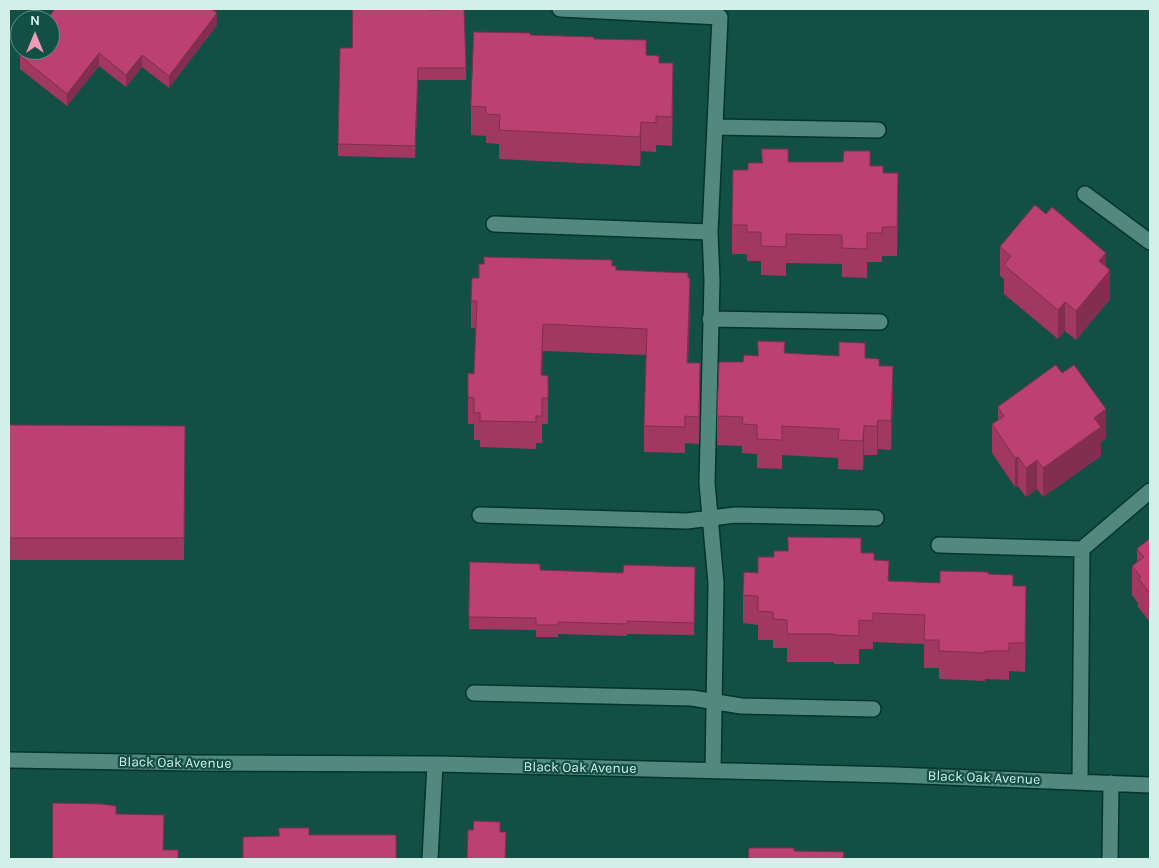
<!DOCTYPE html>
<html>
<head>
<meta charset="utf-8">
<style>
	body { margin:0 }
	#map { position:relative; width:1159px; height:868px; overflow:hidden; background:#125046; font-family:Karla,sans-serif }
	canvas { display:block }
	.frame { position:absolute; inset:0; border:10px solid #d2efe8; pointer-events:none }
	.north { position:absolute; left:10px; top:10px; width:50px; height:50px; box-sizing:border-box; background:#125046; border:1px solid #5f9087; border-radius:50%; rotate:0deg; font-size:14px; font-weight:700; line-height:20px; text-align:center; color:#d2efe8 }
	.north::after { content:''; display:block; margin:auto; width:18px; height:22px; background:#f09ab5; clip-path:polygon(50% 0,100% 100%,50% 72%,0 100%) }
</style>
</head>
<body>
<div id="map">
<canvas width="1159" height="868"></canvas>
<div class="frame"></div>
<div class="north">N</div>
</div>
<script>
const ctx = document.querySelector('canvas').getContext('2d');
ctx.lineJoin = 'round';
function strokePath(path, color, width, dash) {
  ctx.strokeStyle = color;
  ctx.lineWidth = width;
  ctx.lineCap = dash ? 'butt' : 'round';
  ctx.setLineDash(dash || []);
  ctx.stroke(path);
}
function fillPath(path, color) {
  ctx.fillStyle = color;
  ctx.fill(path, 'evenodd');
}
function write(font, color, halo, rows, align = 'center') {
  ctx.font = font + ' Karla,sans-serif';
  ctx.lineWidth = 4.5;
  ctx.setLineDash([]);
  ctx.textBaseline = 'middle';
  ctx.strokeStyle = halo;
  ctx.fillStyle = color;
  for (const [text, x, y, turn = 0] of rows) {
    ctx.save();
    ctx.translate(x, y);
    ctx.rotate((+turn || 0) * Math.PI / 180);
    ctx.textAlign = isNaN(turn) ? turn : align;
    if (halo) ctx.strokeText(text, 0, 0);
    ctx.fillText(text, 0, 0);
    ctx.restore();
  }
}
const minor = new Path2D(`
	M560,9l160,8 -10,215 2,49 -5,202 9,100 -3,188
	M715,127l163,3
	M1085,194l65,48
	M494,224l216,8
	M710,319l170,3
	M480,515l207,6 48,-6 141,3
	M939,545l143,4
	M474,693l218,5 49,8 132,3
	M9,760l184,3 245,1 457,11 255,10
	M1080,782l2,-233 68,-58
	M430,859l5,-95
	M1110,859l1,-76`);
const wall = new Path2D(`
	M353,9h77l36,59v12h-48l-3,78 -77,-2v-12l14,-96z
	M214,11l3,14 -48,63 -27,-21 -16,20 -27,-21 -32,40 -47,-37v-13z
	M530,35l64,4 52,16 13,8 14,29 -1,54 -16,-1v7l-15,-1 -1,15 -141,-7v-15l-13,-1v-7l-15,-1v-29z
	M788,162l82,4 13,7 15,29 -1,54h-15v6h-15v16l-25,-1v-13l-56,-1v13l-25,-1v-14h-14v-7h-15v-29l16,-55 14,-7z
	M1000,247l106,20 4,32 -34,41 -11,-9 -7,8 -54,-45v-15l-4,-3z
	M612,266l4,4 74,34 -2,59 12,27 -1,54 -14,-1v10l-41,-1v-26l2,-71 -103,-4 -1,24 6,1v48h-6v19h-6v6l-56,-2v-7h-6v-16h-6v-51l6,1 2,-46h-5v-27l8,-23z
	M785,353l80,5 14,8 14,29 -2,55 -13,-1 -1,6h-13l-1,15 -25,-1v-11l-56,-3v14l-25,-1v-14l-15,-1v-7l-25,-1v-29l26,-54 15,-6z
	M998,407l108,31 -5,4v14l-58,41 -6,-8 -11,8 -8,-11 -3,1 -23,-34v-29l6,-3z
	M9,425l176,1 -1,134h-175z
	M1150,539v83l-12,-15v-4l-6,-8v-29l5,-4v-13z
	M861,553l13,7 15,21 51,2 48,-9 25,12 13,29 -1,57 -16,-1v9l-24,-1v2l-46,-2v-11h-15v-24l-51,-2v7h-14v15h-25v-2h-47v-14h-14v-8h-15v-15l-15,-2v-28l15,-22 16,-16z
	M540,570l155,9 -1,56 -67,-1v2l-69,-2v3h-22v-7l-67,-1v-12z`);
const shadedWall = new Path2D(`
	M205,9h15l-15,7z
	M217,13v12l-48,63v-12z
	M99,53v13l-32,40v-12z
	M142,55v12l-16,20v-12z
	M673,63v29l-1,54v-29z
	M418,68v12l-3,78v-12z
	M641,122v29l-1,15v-29z
	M1106,253v21l4,-4v29l-34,41v-29l23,-50z
	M690,278v26l-3,85v-26z
	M1065,302v29l-7,8v-29z
	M543,324v27l-2,51v-27z
	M700,363v27l-1,54v-27z
	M893,366v29l-2,55v-29z
	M1106,409v29l-5,4v14l-58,41v-29l51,-50z
	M878,420v29l-1,6v-29z
	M864,426v29l-1,15v-29z
	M1018,457v29l-3,1v-29z
	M1037,460v29l-11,8v-29z
	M1026,586v29l-1,57v-29z`);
const building = new Path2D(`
	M55,9h156l6,4 -48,63 -27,-21 -16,20 -27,-22 -32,41 -47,-38 5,-6h25v-30h-3z
	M353,9h77v1l34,-1 2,59h-48l-3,78 -77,-2 2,-96h12z
	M474,32l56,1v2l64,2v2l52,1v15l13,1v7h14l-1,54 -16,-1v7l-15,-1 -1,15 -141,-7 1,-15 -14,-1v-7l-15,-1z
	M762,149h26v13h55l1,-11h26v15h13v7h15l-1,54h-15v6h-15v16l-25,-1v-13l-56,-1v13l-25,-1v-14h-14v-7h-15l1,-55h15v-7h14z
	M1035,205l11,9 6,-7 54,46 -7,8 11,9 -34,41 -11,-9 -7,8 -54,-45 7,-9 -11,-9z
	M484,257l128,3v6h4v4l72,3v5h2l-3,85h13l-1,54 -14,-1v11l-41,-1 3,-97 -104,-5 -2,51 7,1v22h-6v18h-6v6l-56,-1v-8h-6v-15l-6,-1v-24l6,1 3,-73h-6l1,-23h7v-14h5z
	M758,341l27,1 -1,11 55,3v-14l26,1v15l14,1v7h14l-2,55 -13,-1 -1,6h-13l-1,15 -25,-1 1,-11 -57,-3v14l-25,-1v-14l-15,-1 1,-7 -26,-1 2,-54h24l1,-7 14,1z
	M1056,365l6,8 12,-8 32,44 -12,9 7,9 -58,41 -6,-8 -11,8 -8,-11 -3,1 -23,-34 12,-8 -6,-9z
	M9,425l176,1 -1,112h-175z
	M788,537l73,1v15h13v7l15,1 -1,20 52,2v-12l48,1v2l25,1v11h13l-1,57h-16v8h-24v2l-46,-2v-11h-15l1,-25 -52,-2v8l-14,-1v16l-25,-1v-1h-47v-14l-14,-1v-7l-15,-1v-15l-15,-1 1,-23 14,1v-16h16v-6h14z
	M1150,539v54l-12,-15 3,-1 -9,-11 12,-9 -7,-8z
	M470,562l70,2v6l83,3 1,-8 71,2 -1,56 -67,-2v3l-69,-2v3h-22v-7l-67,-1z
	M53,803l48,1 15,2v8l48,1 -1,35h15v9h-125z
	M474,821l26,1v10h6l-1,27h-38l1,-29h5z
	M279,828h30v7h87v24h-153v-22l36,-1z
	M749,848h45v3l50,1 -1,7h-94z`);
const streetNames = [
	["Black Oak Avenue",175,763,1],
	["Black Oak Avenue",580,768,1],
	["Black Oak Avenue",984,778,2]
];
strokePath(minor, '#03332c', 18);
strokePath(minor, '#51897e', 15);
fillPath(wall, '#a03860');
fillPath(shadedWall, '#822e4e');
fillPath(building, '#ba4170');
strokePath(building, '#822e4e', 1);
write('14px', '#d2efe8', '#125046', streetNames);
</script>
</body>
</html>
